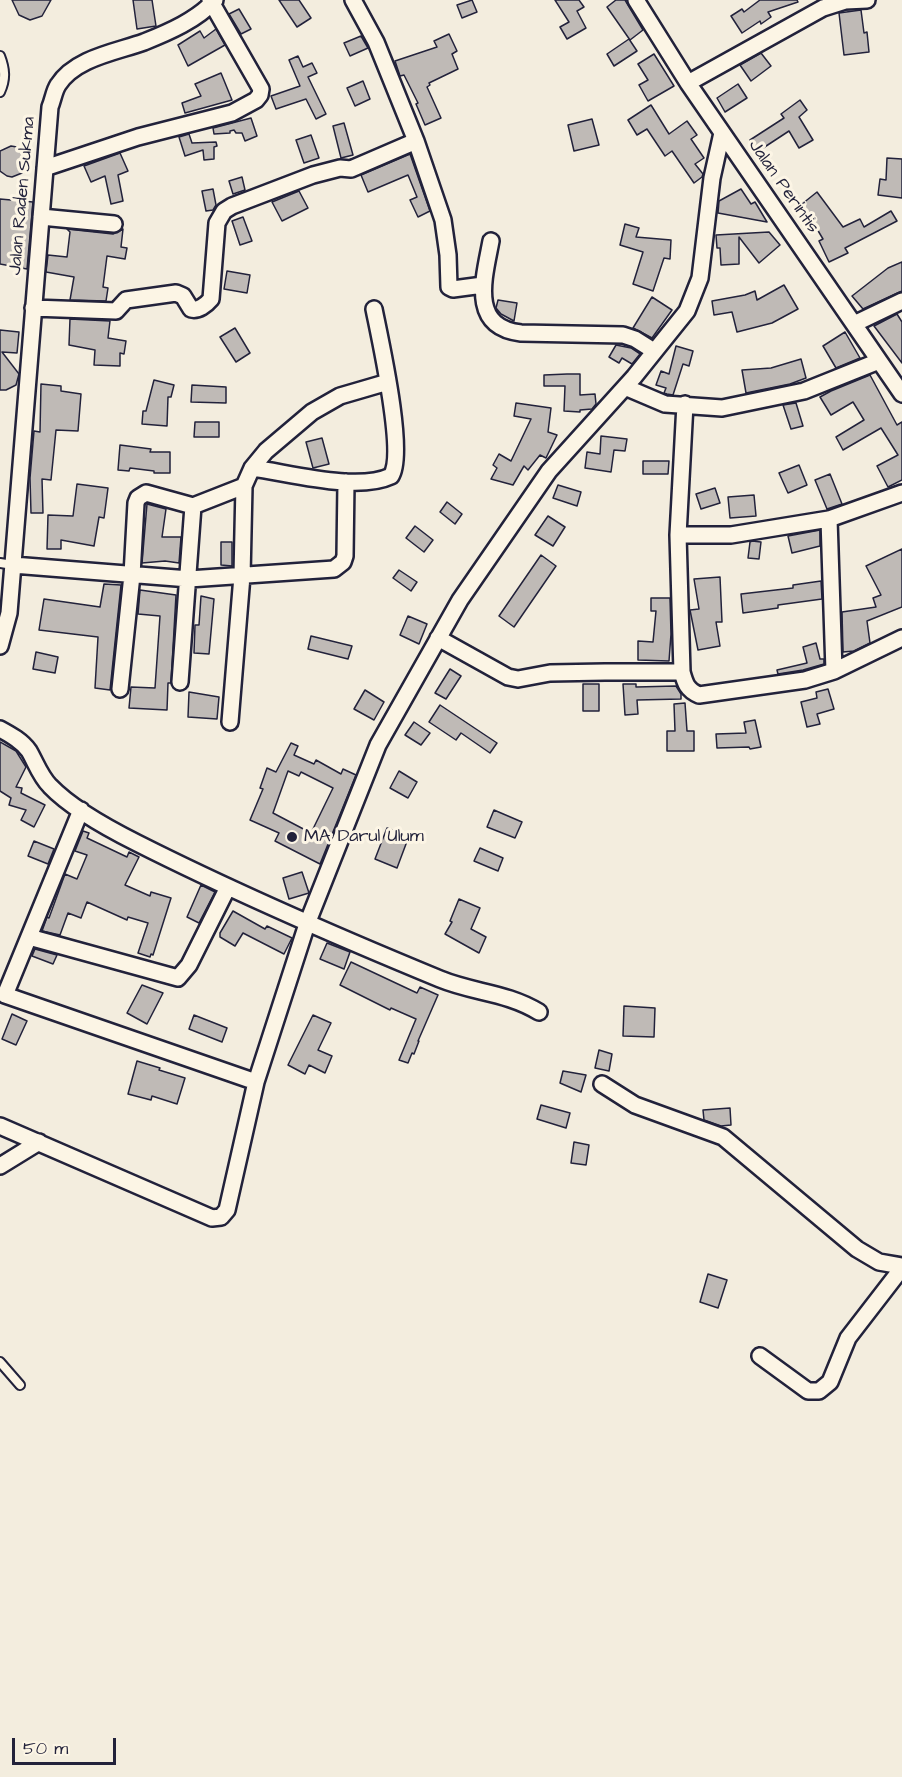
<!DOCTYPE html>
<html>
<head>
<meta charset="utf-8">
<style>
	body { margin:0 }
	#map { position:relative; width:902px; height:1777px; overflow:hidden; background:#f3edde; font-family:"Architects Daughter",sans-serif }
	canvas { display:block }
	.scale { position:absolute; left:12px; top:1738px; width:104px; height:27px; box-sizing:border-box; border:3px solid #22223b; border-top:0; padding-left:8px; font-size:18px; line-height:21px; white-space:nowrap; color:#22223b; -webkit-text-stroke:4px #fcf5e5; paint-order:stroke }
</style>
</head>
<body>
<div id="map">
<canvas width="902" height="1777"></canvas>
<div class="scale">50 m</div>
</div>
<script>
const ctx = document.querySelector('canvas').getContext('2d');
ctx.lineJoin = 'round';
function fillPath(path, color) {
  ctx.fillStyle = color;
  ctx.fill(path, 'evenodd');
}
function strokePath(path, color, width, dash) {
  ctx.strokeStyle = color;
  ctx.lineWidth = width;
  ctx.lineCap = dash ? 'butt' : 'round';
  ctx.setLineDash(dash || []);
  ctx.stroke(path);
}
function write(font, color, halo, rows, align = 'center') {
  ctx.font = font + ' "Architects Daughter",sans-serif';
  ctx.lineWidth = 6;
  ctx.setLineDash([]);
  ctx.textBaseline = 'middle';
  ctx.strokeStyle = halo;
  ctx.fillStyle = color;
  for (const [text, x, y, turn = 0] of rows) {
    ctx.save();
    ctx.translate(x, y);
    ctx.rotate((+turn || 0) * Math.PI / 180);
    ctx.textAlign = isNaN(turn) ? turn : align;
    if (halo) ctx.strokeText(text, 0, 0);
    ctx.fillText(text, 0, 0);
    ctx.restore();
  }
}
const building = new Path2D(`
	M12,0h39l-9,16 -12,4 -11,-5z
	M133,0h19l4,26 -19,3z
	M279,0h20l12,18 -14,9z
	M472,0l5,12 -15,6 -5,-13z
	M555,0h24l5,7 -7,4 9,17 -19,11 -7,-12 9,-5z
	M616,0h9l18,30 -13,10 -23,-33z
	M760,0h37l1,2 -30,10 3,5 -10,7 -1,-3 -18,12 -11,-17 11,-7 2,3z
	M239,9l12,20 -10,5 -12,-20z
	M861,10l3,23 3,-1 2,20 -25,3 -5,-42z
	M216,29l9,16 -37,21 -10,-21 22,-14 4,7z
	M449,34l8,17 -5,3 6,15 -29,14 1,2 -3,2 14,31 -16,7 -9,-21 2,-1 -14,-28 -4,1 -5,-15 42,-14 -3,-6z
	M361,36l7,12 -18,8 -6,-13z
	M629,39l8,12 -23,15 -7,-12z
	M761,53l10,13 -20,15 -11,-16z
	M654,54l20,32 -26,15 -9,-16 9,-5 -10,-16z
	M298,56l5,11 9,-4 5,10 -9,4 18,37 -10,5 -10,-20 -30,10 -5,-13 29,-10 -11,-26z
	M221,73l11,27 -47,13 -3,-10 19,-7 -6,-12z
	M363,81l7,18 -15,7 -8,-18z
	M738,84l9,14 -22,14 -8,-14z
	M800,100l7,10 -8,7 14,23 -14,8 -10,-17 -32,21 -7,-12 34,-22 -3,-4z
	M651,105l18,29 18,-13 10,14 -6,4 13,19 -9,6 8,10 -1,3 -8,6 -22,-32 -7,5 -18,-27 -10,6 -9,-15z
	M251,118l6,18 -12,5 -3,-8h-6l-2,-3 -4,1v2l-16,1 -1,-6z
	M592,119l7,26 -25,6 -6,-26z
	M344,123l9,32 -12,3 -8,-32z
	M189,134l3,9 24,-1 1,4 -3,1v12l-10,1 -1,-10 -18,6 -6,-19z
	M311,135l8,23 -15,5 -8,-23z
	M11,146l6,1 8,7 2,10 -5,9 -10,4 -5,-1 -7,-5v-20z
	M120,153l8,18 -10,4 5,26 -12,3 -6,-28 -14,6 -7,-16z
	M410,154l20,57 -12,6 -8,-17 7,-3 -9,-22 -40,17 -7,-17z
	M887,158l15,1v39l-24,-3 2,-16 6,1z
	M242,177l3,13 -12,4 -4,-13z
	M213,189l3,16 -3,5 -7,1 -4,-20z
	M741,189l10,15 4,-2 12,20 -49,-9 1,-12z
	M299,191l9,17 -26,13 -10,-19z
	M817,192l26,35 17,-8 4,8 27,-16 6,10 -52,27 3,5 -19,9 -10,-21 4,-2 -21,-35z
	M0,199l33,3 -6,67 -27,-5z
	M243,217l9,24 -12,4 -8,-24z
	M625,224l14,4 -3,9 35,3 -1,19 -6,-1 -11,33 -20,-7 10,-32 -23,-7z
	M67,229l46,5 10,-5 -2,18 6,1 -2,11 -18,-3 -4,31 5,1 -2,13 -36,-1 4,-23 -28,-5 2,-17 19,2 3,-25z
	M769,232l11,13 -21,18 -20,-26v27l-18,1 -1,-17h-3l-1,-13z
	M902,262v29l-39,18 -11,-13 36,-28z
	M227,271l23,4 -3,18 -23,-4z
	M784,285l14,24 -26,14 -35,9 -5,-20 -18,3 -2,-14 33,-6 10,-4 2,9z
	M652,297l20,13 -20,28 -19,-10z
	M498,300l19,3 -3,18 -13,-7 -5,-6z
	M897,314l5,8v41l-28,-37z
	M70,319l40,2 -2,17 18,3 -2,13 -4,-1v13l-26,-1 1,-15 -26,-5z
	M235,328l15,25 -14,9 -16,-25z
	M0,330l19,2 -2,21 -15,-1 17,22 -3,11 -10,5h-6z
	M845,332l15,26 -24,10 -13,-22z
	M616,345l15,3 9,6 -8,10 -10,-6 -3,5 -10,-6z
	M676,346l17,5 -4,15 -6,-2 -10,31 -6,-1 -3,-1 2,-5 -10,-3 5,-14 8,3z
	M801,359l5,19 -16,6 -44,9 -4,-23 29,-2z
	M567,374h13v21l15,-1 1,10 -4,5 -12,1v2l-16,-1 1,-25h-21v-11z
	M870,375l27,50 5,-3v58l-14,7 -11,-21 21,-11 -17,-27 -38,22 -7,-13 28,-17 -11,-18 -22,13 -11,-18 11,-6z
	M154,380l20,5 -3,12h-3l-1,29 -25,-2 1,-13h3z
	M41,384l20,2v5l20,3 -3,37 -22,-1 -5,50 -9,-1 1,34h-12l-1,-35 4,-47 6,1z
	M192,385l34,2v16l-35,-1z
	M516,403l35,5 -3,24 9,3 -11,23 -6,-3 -12,15 -4,-4 -11,19 -22,-6 6,-11 -4,-3 6,-11 12,7 20,-42 -17,-3z
	M796,403l7,23 -12,3 -8,-24z
	M195,422h24v15h-25z
	M601,436l26,3 -2,12 -11,-1 -3,22 -26,-4 2,-16 13,2z
	M322,438l7,26 -16,4 -7,-26z
	M120,445l31,4 -1,3h20v21h-16v-2l-24,-3 -1,3 -11,-1z
	M643,461h26l-1,13h-25z
	M799,465l8,20 -19,8 -9,-20z
	M830,474l12,30 -15,5 -12,-29z
	M77,484l31,4 -4,30 -5,-1 -5,29 -33,-6v9h-14l1,-34 25,1z
	M558,485l23,7 -4,14 -24,-8z
	M715,488l5,15 -19,6 -5,-15z
	M754,495l2,21 -26,2 -2,-21z
	M447,502l15,12 -7,10 -15,-12z
	M147,504l19,5 -4,28h19l-2,26 -14,-2 -23,2z
	M548,516l17,11 -12,19 -18,-11z
	M415,526l18,14 -9,12 -18,-14z
	M820,530v16l-28,7 -4,-17z
	M752,541l9,1 -2,17 -11,-1 2,-16z
	M221,542h11v24l-11,-1z
	M902,549v58l-35,14 3,22 -16,8 -11,1 -1,-40 34,-5 -3,-9 8,-3 -15,-29z
	M541,555l15,11 -42,61 -15,-11z
	M399,570l18,12 -6,9 -18,-13z
	M720,577l2,45h-6l4,24 -22,4 -8,-40 9,-1 -5,-30z
	M821,581l1,18 -44,6v3l-35,5 -2,-19 52,-6v-3z
	M104,584l17,1 -11,105 -15,-2 3,-51 -59,-7 5,-31 56,8z
	M140,590l36,5 -5,88h-3l-1,27 -38,-2 2,-21 24,1 5,-72 -22,-2z
	M201,596l13,3 -5,55 -15,-1 1,-28h4z
	M651,598h19l1,36 -2,27 -31,-1v-19l15,1 3,-31h-5z
	M408,616l19,8 -8,20 -19,-9z
	M311,636l41,10 -4,13 -40,-10z
	M816,643l4,16h4v5l-21,6 -25,4 -1,-4 30,-7 -4,-16z
	M36,652l22,5 -3,16 -22,-4z
	M450,669l11,7 -15,23 -11,-6z
	M583,684h16v27h-16z
	M623,684h13v3l40,-1 5,8v5l-44,1 1,14 -13,1z
	M828,689l6,20 -17,5 3,10 -13,3 -6,-25 16,-4 -1,-6z
	M365,690l19,12 -10,18 -20,-11z
	M189,692l30,5 -2,22 -29,-2z
	M685,703l2,28h7v20h-27v-20h8l-1,-27z
	M440,705l57,38 -7,10 -29,-20 -5,7 -27,-18z
	M755,720l6,27 -11,2 -1,-2 -32,1 -1,-14 30,-1 -2,-11z
	M414,722l16,11 -9,12 -16,-10z
	M0,742l16,9 10,16 -10,20 6,1 -1,5 24,12 -11,22 -13,-7 5,-10 -17,-5 2,-7 -11,-7z
	M291,743l7,3 -4,9 20,9 2,-4 25,14 2,-5 13,6 -36,89 -45,-23 4,-8 -29,-13 13,-31 -3,-1 7,-20 9,4zM288,771l11,5 2,-4 32,16 -22,45 -38,-20z
	M399,771l18,11 -9,16 -18,-10z
	M494,810l28,12 -7,16 -28,-11z
	M387,828l22,8 -12,32 -22,-9z
	M83,831l6,2 -2,5 40,19 2,-5 10,5 -14,28 25,11 1,-4 20,6 -18,57 -2,-1 -1,3 -12,-4 10,-30 -20,-6 -1,3 -40,-18 -6,16 -13,-5 -8,22 -18,-4 5,-14 2,1 16,-44 12,5 10,-24 -12,-4z
	M34,841l20,8 -6,15 -20,-8z
	M480,848l23,10 -5,13 -24,-10z
	M302,872l7,21 -20,6 -6,-21z
	M201,885l14,7 -16,31 -12,-6z
	M459,899l21,9 -9,21 15,8 -7,16 -34,-19 7,-12 -2,-1z
	M233,911l32,18 2,-3 25,12 -8,16 -41,-21 -8,13 -15,-9v-4z
	M327,943l23,9 -6,17 -24,-10z
	M35,949l22,6 -4,9 -21,-8z
	M351,962l66,31 3,-6 18,8 -20,46h1l-5,13 -2,-1 -4,10 -9,-3 17,-41 -25,-11 -1,2 -50,-25z
	M142,985l21,8 -16,31 -20,-11z
	M624,1006l31,2 -1,29 -31,-1z
	M12,1014l15,7 -11,24 -14,-6z
	M194,1015l33,13 -5,14 -33,-13z
	M313,1015l18,8 -13,27 14,6 -7,17 -16,-8 -4,9 -17,-9z
	M599,1050l13,4 -3,17 -14,-3z
	M137,1061l23,7 -1,2 26,8 -8,26 -25,-8 -1,4 -23,-6z
	M563,1071l23,4 -5,17 -21,-9z
	M541,1105l29,8 -4,15 -29,-9z
	M730,1108l1,17 -10,1 -17,-6 -1,-10z
	M574,1142l15,3 -3,20 -15,-2z
	M708,1274l19,6 -9,28 -18,-6z`);
const lane = new Path2D(`
	M0,56c5,13 6,23 0,36
	M0,563l13,2
	M0,1362l20,23`);
const street = new Path2D(`
	M353,0l23,42 40,99 27,79 5,35 1,32 4,2 30,-4
	M636,0l52,83 214,311
	M688,83l135,-75 22,-7 22,-1
	M45,168l93,-31 94,-24 24,-13 4,-5 1,-6 -51,-89
	M41,217l73,7
	M491,241c-7,37 -22,86 30,92l102,2 12,4 19,12
	M33,308l83,3 10,-11 50,-7 7,3 8,13c7,2 15,-4 20,-10l6,-76 7,-12 8,-5 81,-31 27,-7 11,1 65,-28
	M854,324l48,-23
	M625,387l40,17 57,4 82,-17 75,-30
	M685,404l-7,131 4,137c3,11 5,18 17,23l106,-15 29,-9 68,-33
	M252,468c38,5 105,24 139,8 15,-22 -11,-137 -17,-167
	M829,519l5,152
	M678,535h53l98,-16 73,-26
	M13,565l176,14 145,-10 9,-7 2,-6 1,-74
	M438,638l70,39 10,2 32,-6 55,-1h77
	M0,646l9,-33 41,-506c3,-7 4,-16 8,-22 17,-27 58,-33 86,-43 25,-10 53,-22 71,-42
	M180,682l13,-176
	M120,689l12,-114 4,-72 2,-5 8,-5 47,13 51,-20
	M230,722l12,-146 2,-90 8,-18 14,-17 46,-39 28,-16 48,-14
	M0,729c11,6 22,12 29,22 7,12 11,25 21,35 22,23 59,43 87,57 99,50 201,94 303,136 34,14 66,13 99,33
	M81,810l-76,185 251,87
	M29,937l149,41 11,-13 39,-78
	M602,1084l33,21 88,32 134,112 22,13 23,4
	M0,1126l212,92 9,-1 6,-7 29,-128 51,-158 71,-179 82,-145 89,-129 85,-94 53,-66 13,-33 12,-100 10,-45
	M0,1166l39,-24
	M760,1356l48,35h11l11,-9 18,-44 54,-70`);
const markers = [
	[292,837,6,"#22223b"]
];
const streetNames = [
	["Jalan Perintis",783,187,55],
	["Jalan Raden Sukma",23,196,-85]
];
const poiNames = [
	["MA Darul Ulum",304,837]
];
fillPath(building, '#bfbab6');
strokePath(building, '#22223b', 1.5);
strokePath(lane, '#22223b', 12);
strokePath(street, '#22223b', 20);
strokePath(lane, '#fcf5e5', 8);
strokePath(street, '#fcf5e5', 15);
for (const [x, y, r, color] of markers) {
  const dot = new Path2D();
  dot.arc(x, y, r, 0, 2 * Math.PI);
  ctx.fillStyle = color;
  ctx.fill(dot);
  strokePath(dot, '#fcf5e5', 2);
}
write('18px', '#22223b', '#fcf5e5', streetNames);
write('18px', '#22223b', '#fcf5e5', poiNames, 'left');
</script>
</body>
</html>
